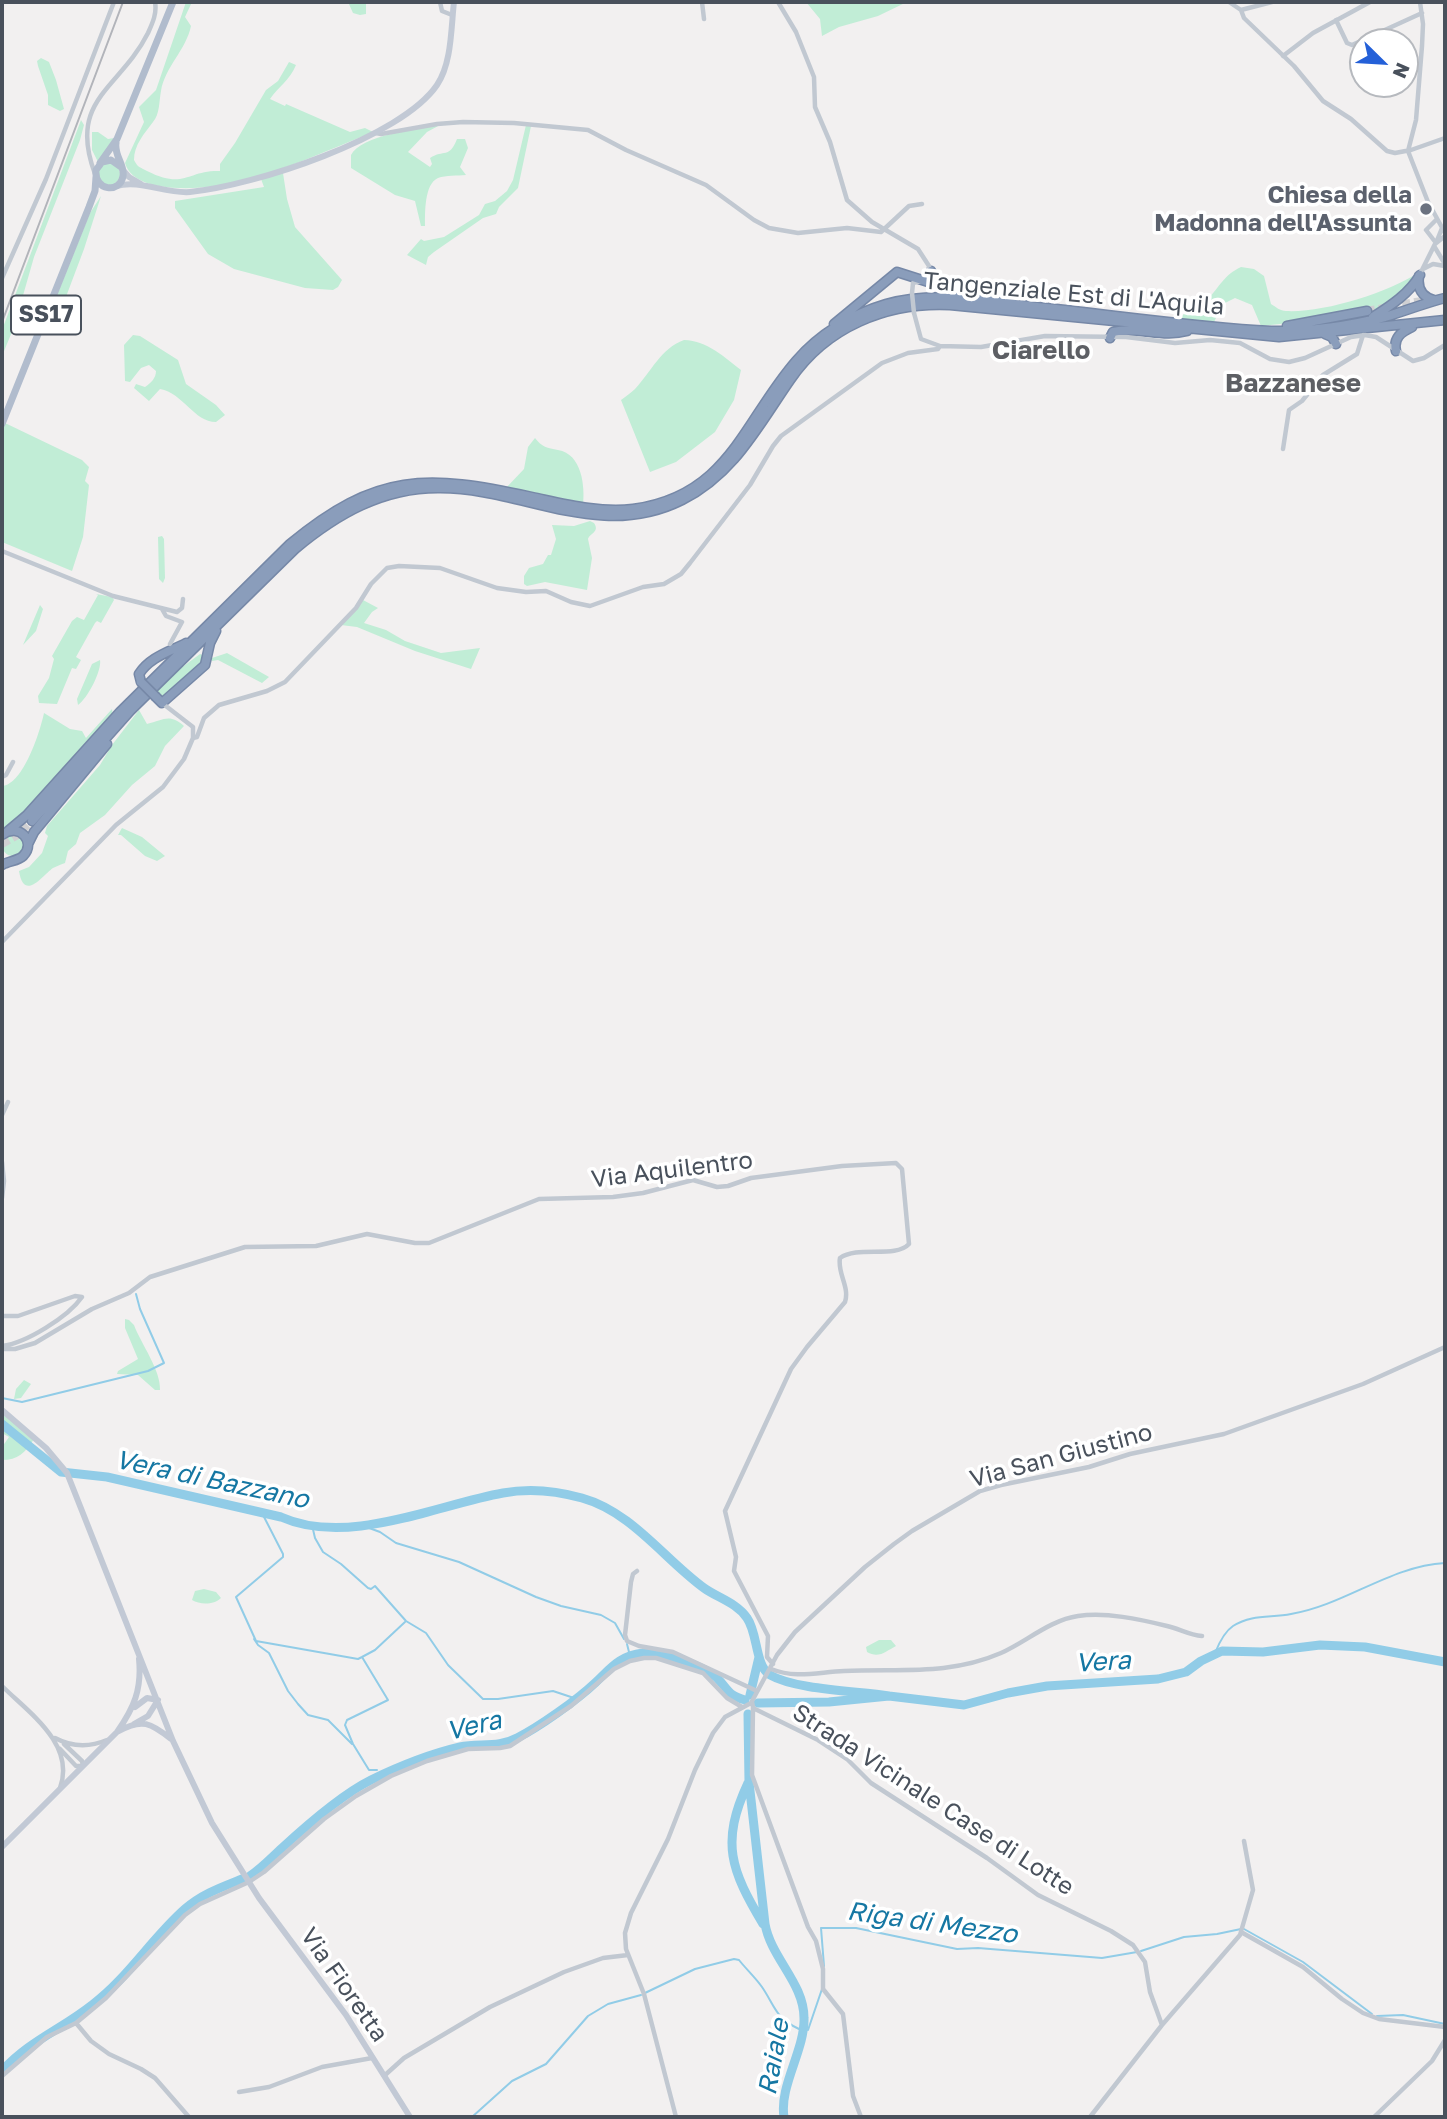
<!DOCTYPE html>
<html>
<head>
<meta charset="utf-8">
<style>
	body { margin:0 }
	#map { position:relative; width:1447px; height:2119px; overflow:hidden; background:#f2f0f0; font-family:"Golos Text",sans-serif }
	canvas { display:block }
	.frame { position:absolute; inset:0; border:4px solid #49515c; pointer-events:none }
	.north { position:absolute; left:1349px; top:28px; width:70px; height:70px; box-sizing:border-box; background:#fff; border:2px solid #b6b9be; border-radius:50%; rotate:114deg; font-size:19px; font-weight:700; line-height:28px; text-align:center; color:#49515c }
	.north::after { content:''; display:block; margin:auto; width:24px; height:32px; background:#2460d8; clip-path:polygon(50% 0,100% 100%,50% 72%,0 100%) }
</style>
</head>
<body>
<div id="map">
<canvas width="1447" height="2119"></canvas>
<div class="frame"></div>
<div class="north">N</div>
</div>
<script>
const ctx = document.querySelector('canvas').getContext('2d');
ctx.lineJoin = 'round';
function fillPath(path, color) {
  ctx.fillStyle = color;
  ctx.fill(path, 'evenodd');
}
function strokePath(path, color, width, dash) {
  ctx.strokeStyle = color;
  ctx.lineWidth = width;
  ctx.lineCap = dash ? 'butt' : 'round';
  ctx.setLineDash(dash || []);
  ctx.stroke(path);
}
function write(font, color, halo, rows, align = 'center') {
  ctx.font = font + ' "Golos Text",sans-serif';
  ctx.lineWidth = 7;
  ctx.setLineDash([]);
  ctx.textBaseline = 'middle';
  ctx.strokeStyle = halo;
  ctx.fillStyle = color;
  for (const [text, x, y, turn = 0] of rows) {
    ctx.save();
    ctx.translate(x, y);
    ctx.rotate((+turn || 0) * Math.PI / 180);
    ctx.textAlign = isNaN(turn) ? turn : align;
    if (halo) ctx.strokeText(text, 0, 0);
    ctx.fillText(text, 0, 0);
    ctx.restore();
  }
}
const green = new Path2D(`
	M186,2h6l-7,15 6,9c-5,24 -26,41 -30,65 -2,10 -1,23 -8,31 -9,12 -19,23 -19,38 4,8 6,7 13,11 38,19 40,-1 73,0v-7l15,-21 31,-53 12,-9 11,-19 7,3c-6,15 -18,22 -26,34l15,7 1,-2 64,28 15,-4 8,4c-65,26 -143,66 -214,54 -14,-2 -30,-9 -34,-23l19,-41 -5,-15 17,-17z
	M348,2h18v12l-6,1 -7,-2z
	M806,2h101l-29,14 -39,11 -17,9 -2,-17z
	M41,58l8,4 7,18 8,29 -4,2 -12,-6v-10l-10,-29 -1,-5z
	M81,120l3,5 -4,15 -46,117 -20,70 -12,29v-26z
	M440,125l-13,7 -19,20 22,15 2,-3 -2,-6c14,-9 19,1 27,-19h8l3,9 -8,19 6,8c-9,1 -20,0 -28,3 -14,6 -13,36 -13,48h-4l-6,-25 -20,-6 -44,-27v-13c10,-20 67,-26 89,-30z
	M526,125l5,1 -13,62 -19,19 -3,7 -13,4 -49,34 -6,5 -2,8 -19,-10 14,-16 3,2 20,-4 35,-22 6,-11 10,-3 12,-10 6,-11z
	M92,132h6l10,7 6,-1 -16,24 -6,-12z
	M98 174a11 11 0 1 1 22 0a11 11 0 1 1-22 0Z
	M283,173l4,26 8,28 47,53 -4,7 -5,3 -28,-2 -71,-19 -26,-15 -33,-46v-7l89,-14 -3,-8z
	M101,196l-17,53 -26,69 -5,6 -9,3 46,-114z
	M1241,267l13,2 10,7 7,28c5,3 9,7 15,7 37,2 101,-18 132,-38 -10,17 -31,36 -51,42l-106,11 -9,-21 -17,-7 -12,6 -9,18 -41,-4c13,-4 26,-9 35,-19 12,-13 16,-24 33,-32z
	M133,335l7,1 38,24 8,24 30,21 9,10 -9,7c-22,0 -33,-29 -56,-33l-11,12 -15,-13 2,-4 9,3c6,-4 11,-9 11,-16l-7,-6 -8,3 -11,14 -5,-1 -1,-36z
	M684,340c24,1 40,17 57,30l-7,30 -19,32 -39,30 -26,10 -29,-72c5,-4 10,-7 14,-11 16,-17 26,-41 49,-49z
	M5,423l77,37 7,7 -4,14 4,4 -6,52 -11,34 -70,-29v-111z
	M535,438c7,9 12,10 23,12 24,4 27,36 25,55l-78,-16 19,-20 4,-22z
	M590,521l4,2c6,9 -4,10 -6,16l4,19 -5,32 -42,-8 -18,4 -3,-2v-8l5,-8 14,-4 5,-9h3l5,-16 -4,-14 22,1z
	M162,536l2,3 1,39 -2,5 -4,-4 -1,-42z
	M96,594l16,3 2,3 -13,23 -4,-2 -2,2 -19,34 5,3 -5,9 -4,-1 -15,36 -18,-1 -1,-7 11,-18 5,-19 -2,-3 20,-35 5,-4 7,3 14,-25z
	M363,600l15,8 -6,4 -8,11 22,7 19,11 36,12 39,-5 -9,21 -56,-18 -58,-24 -16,-2z
	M40,605l3,4 -7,22 -13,14z
	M227,653l42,24 -7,6 -44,-23 -6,1v-3z
	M200,654l5,2v5l-33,30 -11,6 -5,-5 21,-21z
	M100,660c2,10 -12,38 -22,45l-1,-6 15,-35z
	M112,709l1,8 -97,106 -14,7v-44c21,-1 38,-54 42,-73l26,16 12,2 4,7z
	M139,710l8,14c16,-4 23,-11 37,2l-19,20 -10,20 -23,19 -27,30 -25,18 -4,11 -8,7 -3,12c-5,2 -8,3 -12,5 -9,6 -29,35 -34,3l10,-4 13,-14 6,-17 -3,-3 2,-7 53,-61 12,-20z
	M122,828l20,9 23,19 -8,5 -12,-5 -24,-21h-3z
	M2 845a11 11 0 1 1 22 0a11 11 0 1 1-22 0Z
	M125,1319l4,1 5,5c7,19 27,45 26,65h-5l-17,-15 -21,-1 1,-3 20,-12 -13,-31z
	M24,1380l7,4 -10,14 -7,1 2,-10z
	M2,1412l32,27c-9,14 -16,21 -32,21v-13l7,-10 -7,-4z
	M204,1589l12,3 5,6c-7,7 -21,7 -29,2l3,-9z
	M879,1640h12l5,6c-10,5 -17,13 -29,6l-1,-5z`);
const stream = new Path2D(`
	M2,1398l20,4 126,-31 16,-8 -24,-54 -4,-15
	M262,1513l21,41v3l-47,40 20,44 102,18 4,-2
	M312,1525l3,13 8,14 18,12 27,24 3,1 4,-3 31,35 20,12 22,32 35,34h15l55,-8 21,7
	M361,1525l19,7 16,11 63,19 77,35 25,9 40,9 14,8 9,16
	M254,1639l4,6 11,8 19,38 10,13 10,11 20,5 24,24
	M627,1644l3,12
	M1215,1653c4,-10 9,-21 18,-27 19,-12 37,-8 58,-12 54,-9 99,-48 154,-51
	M377,1770h-8l-16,-26 -8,-19 2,-5 41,-20 -26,-43 13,-7 30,-28
	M1244,1929l59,33 69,52
	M1141,1951l43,-14 33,-3 24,-5
	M824,1966l-3,-38h35l101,21 21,-1 124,10 35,-6
	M645,1993l50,-24 39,-10 5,1c7,9 16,17 23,27 13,19 13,31 37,42
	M1377,2016l26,-1 42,9
	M808,2030l14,-41
	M472,2117l40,-36 34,-17 42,-48 20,-12 33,-9`);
const river = new Path2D(`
	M2,1424l59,48 46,5 174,40c67,30 155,-12 222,-24 26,-5 54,-2 79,5 50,14 82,61 122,90 14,10 33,15 43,30 11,15 8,48 23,57 26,15 88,16 119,21
	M750,1695l9,-38
	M758,1703l71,-1 60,-6 75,9 44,-12 39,-7 111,-7 28,-7 15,-11 21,-10 41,1 57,-7 45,2 80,15
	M748,1714l1,68 16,142c6,34 39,59 39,94 1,32 -25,68 -20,99
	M748,1783c-28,60 -17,87 15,141
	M250,1876c13,-9 21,-18 32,-28 25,-23 59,-53 89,-68 27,-13 59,-26 89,-33 19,-4 39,1 57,-9 22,-11 60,-38 78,-55 16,-15 24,-27 48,-30 17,-3 62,14 74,25 12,12 10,17 28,22
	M2,2071c27,-30 60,-42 90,-66 36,-27 60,-67 93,-96 17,-15 37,-22 57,-30`);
const highwayTunnel = new Path2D(`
	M1367,311l65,-12
	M2,844l14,-8 16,-15`);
const street = new Path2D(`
	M440,2l2,9 10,4
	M702,2l2,17
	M778,2l18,30 18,45 1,30 15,35 17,58 25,22 46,27 11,17v10l-4,4 -12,3 -1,10
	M1229,2l12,8 3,8 50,48 29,35 28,18 36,32 8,2 16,-3 34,-12
	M1420,2l3,22 -1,22 -6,74 -8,31 20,51 17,31
	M1241,10l31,-8
	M1336,20l11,23 5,2 70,-32
	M1283,56l30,-23 57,-31
	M376,133l5,1 56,-10 26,-2 51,1 74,7 38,20 80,35 48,35 15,8 29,5 49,-5 34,4 28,-26 13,-2
	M95,174c-28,-75 25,-85 53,-141 5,-11 9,-20 7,-31
	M1437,219l-11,11 10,13 6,-15
	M1434,246l11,18
	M1423,269l10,-5 12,2
	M1420,274l15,-30 10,-8
	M2,278l44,-99 68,-177
	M914,313l7,26 19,7 41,1 64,-11 81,1 49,6 35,-3 30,3 30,16 19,3 16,-4 46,-21 14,-2 11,2 37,24 11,-3 21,-13
	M1283,449l6,-39 13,-9 21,-26 34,-21 6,-19
	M2,551l111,45 64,16 5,-4 1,-9
	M162,609l4,7 16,6 -12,22
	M162,703l31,24v11
	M2,777l4,-2 7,-13
	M2,942l114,-117 47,-38 21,-28 9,-21 4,-1 7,-19 15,-13 48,-14 18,-9 71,-74 15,-24 16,-16 12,-2 41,2 57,20 29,4 20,-1 25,11 19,4 53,-19 21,-3 17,-10 9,-11 60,-78 23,-39 8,-10 101,-73 26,-10 30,-4 2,-3
	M2,1115l6,-13
	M2,1162l2,19 -2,17
	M2,1316h16l57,-20 7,1c-14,20 -56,46 -80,49
	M2,1349h13l20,-6 57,-34 37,-16 21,-16 95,-30 71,-1 51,-12 48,9h14l110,-44 74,-2 30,-4 50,-13 24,7 11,-1 23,-8 91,-12 54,-3 6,6 7,75c-14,15 -51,1 -69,14 -3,15 10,29 5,44l-38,45 -16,22 -66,142 11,46 -2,14 34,65 -1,21 6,7
	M637,1571l-4,3 -2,8 -6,53 2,6 12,5 34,6 84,39
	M771,1669c25,10 47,3 73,2 55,-3 104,5 157,-18 25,-11 49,-33 77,-37 28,-4 61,3 89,10 13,3 22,9 35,10
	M2,1686c26,26 74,58 58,102
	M752,1702l1,5 2,2 63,31 29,19 24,24 116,75 51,37 73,36 22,14 12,17 5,30 12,33
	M753,1707l-1,68 56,152 8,14 7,28v20l20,25 10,82 8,21
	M55,1738c17,9 33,10 52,2
	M64,1744l18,17 1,5
	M60,1749l16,17h6
	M1241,1932l62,35 39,32 21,14 16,6 66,8
	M76,2023l15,18 18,13 32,15 14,9 34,39
	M2,2076l45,-39 29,-14 30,-25 79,-83 15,-11 49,-22 15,-10 60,-53 32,-23 35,-20 36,-15 41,-12 32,-1 10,-2 61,-40 43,-37 16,-8 14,-3h12l47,15 24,25 15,9
	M384,2076l20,-18 86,-51 74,-35 39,-14 25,-3
	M239,2092l30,-5 53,-20 50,-9
	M676,2117l-32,-123 -18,-45 -1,-16 6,-20 37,-74 27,-69 18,-37 12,-16 26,-14 26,-48 18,-23 70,-65 29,-23 18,-13 68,-40 21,-6 88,-18 41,-13 94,-20 139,-50 82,-37
	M1090,2117l72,-92 78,-90 13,-45 -9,-49
	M1374,2117l58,-56 13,-21`);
const secondary = new Path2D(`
	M122,169l7,8 12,7
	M116,186c24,-7 49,8 74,6 63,-6 211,-54 247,-107 15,-22 14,-58 17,-83
	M2,1410l44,38 21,25 106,268 39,82 47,75 87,117 64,102
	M134,1724l14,-8 10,-16 -11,-2 -12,9
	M119,1731c23,-13 32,-8 52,8
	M2,1847l115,-115c17,-24 25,-43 22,-73`);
const primary = new Path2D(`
	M116,143c-2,13 9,22 7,33 -3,18 -29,15 -27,-6l6,-8 9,-2 10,7
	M100,163l17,-24 56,-137
	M2,424l87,-217 6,-16 1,-14`);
const highway = new Path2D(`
	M931,271l8,15
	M1419,276c-2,12 3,21 15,24
	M1373,317c17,-11 36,-23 47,-42
	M834,324l63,-52 75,24
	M1287,326l80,-15
	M1325,334l7,3 4,7
	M1110,338l3,-6c25,-6 49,6 74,-1
	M1396,351c-3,-13 5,-19 16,-24
	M141,682l-2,-8c11,-17 30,-22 47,-31
	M156,697l6,6 43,-38 5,-22 6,-12
	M32,821l98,-110 165,-162c42,-35 87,-61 143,-61 84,-1 160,54 244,12 52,-26 76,-74 108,-120 36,-53 96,-78 160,-75l329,32 166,-17
	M8,831l19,-16 93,-103 170,-168c87,-72 136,-70 242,-47 33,7 67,16 101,12 96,-13 110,-87 163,-148 23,-27 56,-47 90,-57 49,-14 102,-3 151,3 78,8 157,20 234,24 37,1 78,-5 114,-14 20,-6 40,-14 60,-19
	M2,835c17,-13 35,7 21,21 -5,5 -15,5 -21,9
	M28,844l6,-12 73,-88`);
const rail = new Path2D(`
	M2,322l121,-320`);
const streetBridge = new Path2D(`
	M912,293l2,20`);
const highwayBridge = new Path2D(`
	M141,682l15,15`);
const markers = [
	[1426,209,7,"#6b7280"]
];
const shields = [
	[46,315,70]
];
const shieldNames = [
	["SS17",46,315]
];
const worshipNames = [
	["Chiesa della",1412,195],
	["Madonna dell'Assunta",1412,223]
];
const streetNames = [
	["Tangenziale Est di L'Aquila",1074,294,5],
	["Via Aquilentro",672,1170,-7],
	["Via San Giustino",1061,1456,-15],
	["Strada Vicinale Case di Lotte",933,1800,33],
	["Via Fioretta",344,1985,55]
];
const neighbourhoodNames = [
	["Ciarello",1041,351],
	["Bazzanese",1293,384]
];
const waterNames = [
	["Vera di Bazzano",212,1480,12],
	["Vera",1103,1662,-3],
	["Vera",474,1726,-13],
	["Riga di Mezzo",932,1923,8],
	["Raiale",774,2057,-80]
];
fillPath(green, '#c1edd6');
strokePath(stream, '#91cce7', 2);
strokePath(river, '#91cce7', 9);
strokePath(highwayTunnel, '#d0d0d2', 8, [8, 4]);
strokePath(highway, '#7688a7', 11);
strokePath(street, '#c1c8d1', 4.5);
strokePath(secondary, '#c2c9d5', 6);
strokePath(primary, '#b1bccd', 7);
strokePath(highway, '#8a9dbb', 8);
strokePath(rail, '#b2b4ba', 2);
strokePath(highwayBridge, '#7688a7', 11, []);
strokePath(streetBridge, '#c1c8d1', 4.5);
strokePath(highwayBridge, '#8a9dbb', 8);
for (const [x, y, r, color] of markers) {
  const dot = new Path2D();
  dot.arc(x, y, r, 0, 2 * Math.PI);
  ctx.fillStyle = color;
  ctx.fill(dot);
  strokePath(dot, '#fff', 2.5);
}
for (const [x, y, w] of shields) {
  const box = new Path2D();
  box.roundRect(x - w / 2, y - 19.5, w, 39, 5);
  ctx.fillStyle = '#fff';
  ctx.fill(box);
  strokePath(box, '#49515c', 2);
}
write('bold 23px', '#49515c', null, shieldNames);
write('bold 24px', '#5b616d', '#fff', worshipNames, 'right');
write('24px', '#49515c', '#fff', streetNames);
write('bold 26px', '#5d5f64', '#fff', neighbourhoodNames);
write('italic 26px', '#1577a3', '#fff', waterNames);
</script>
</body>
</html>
